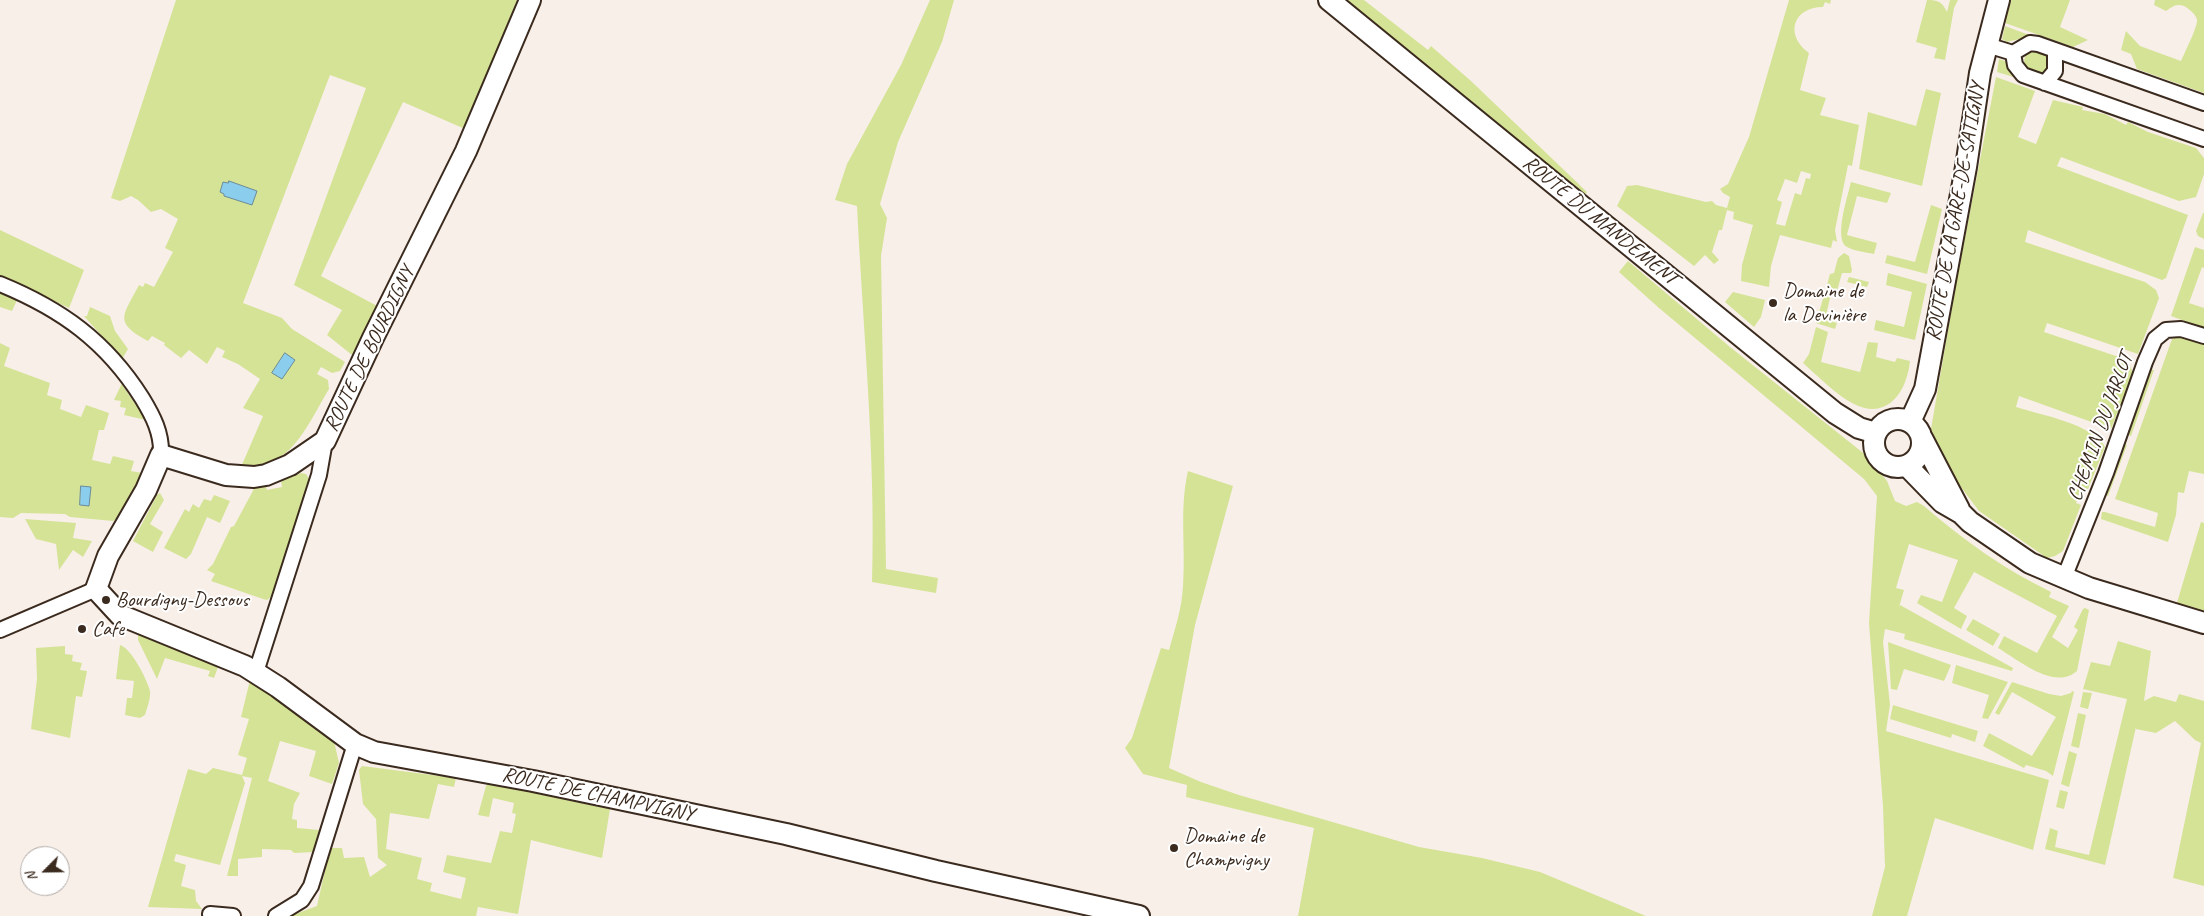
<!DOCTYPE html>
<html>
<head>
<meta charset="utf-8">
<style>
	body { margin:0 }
	#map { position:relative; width:2204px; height:916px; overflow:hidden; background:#f8efe9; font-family:Caveat,sans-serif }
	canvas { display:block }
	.north { position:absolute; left:20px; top:846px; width:50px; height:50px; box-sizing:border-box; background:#fff; border:1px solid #b1aaa5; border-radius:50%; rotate:247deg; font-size:14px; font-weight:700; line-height:20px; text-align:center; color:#3b2a1e }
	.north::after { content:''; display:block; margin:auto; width:18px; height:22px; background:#3b2a1e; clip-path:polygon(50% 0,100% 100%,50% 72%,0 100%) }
</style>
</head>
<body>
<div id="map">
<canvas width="2204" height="916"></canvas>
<div class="north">N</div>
</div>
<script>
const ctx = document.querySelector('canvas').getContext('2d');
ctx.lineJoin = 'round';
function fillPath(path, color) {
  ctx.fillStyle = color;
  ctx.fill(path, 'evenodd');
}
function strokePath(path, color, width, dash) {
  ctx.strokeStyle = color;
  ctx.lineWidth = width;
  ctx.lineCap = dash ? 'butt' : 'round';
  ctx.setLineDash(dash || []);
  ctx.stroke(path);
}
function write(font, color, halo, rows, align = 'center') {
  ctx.font = font + ' Caveat,sans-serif';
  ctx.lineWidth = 4;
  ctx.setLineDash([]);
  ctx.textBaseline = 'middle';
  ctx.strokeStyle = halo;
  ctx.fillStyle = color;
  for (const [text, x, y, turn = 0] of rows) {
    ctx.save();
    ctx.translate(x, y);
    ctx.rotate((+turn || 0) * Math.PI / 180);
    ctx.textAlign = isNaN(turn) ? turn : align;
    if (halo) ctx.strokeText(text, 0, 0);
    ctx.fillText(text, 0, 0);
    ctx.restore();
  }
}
const green = new Path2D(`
	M176,0h341l-52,129 -62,-27 -82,174 58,31 -27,48 -25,-20 15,-25 -48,-25 72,-197 -36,-13 -87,228 39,15 10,11 53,33 -5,9 -8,2 -11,-6 -4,7 11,6 1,9c-22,36 -38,82 -88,78l22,-51 -20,-8 17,-29 -22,-15 -16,-7 3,-6 -8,-4 -10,17 -18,-14 -8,8 -17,-13 1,-2 -13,-7 -4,5c-35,-19 -25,-25 -9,-56l4,2 2,-4 9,4 19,-35 -8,-4 13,-29 -17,-10 -10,3 -13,-12 -7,-4 -11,5 -9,-3z
	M930,0h24l-12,42 -44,100 -18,62 7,14 -6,38 5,313 52,9 -2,15 -64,-11c4,-125 -9,-251 -15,-376l-22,-6 12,-36 54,-99z
	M1347,0h17l64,50 3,-4 40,35 116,111 -3,3z
	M1789,0h42l-1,4 -5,-2 -2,5c-30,0 -39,28 -14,46l-9,37 26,8 -6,17 39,10 -7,41 -4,-1 -13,65 2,12 -4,-2 -2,8 -51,-13 -9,31 -2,21 -28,-6 1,-16 11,-40 -20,-6 1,-7 -7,-2 -5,20h-3l-7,22 7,8 -5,4 -9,-9 -11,11 -77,-60 10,-20 10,-1 69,17 6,-1 4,4 11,3 3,-11 -7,-4 -3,-4 8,-5 21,-47zM1801,171l10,3 -1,5 -4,-1 -5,17 -6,-2 -10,33 -9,-2 6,-22 -5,-2 8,-21 12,4z
	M1927,0c12,0 15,2 20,12l3,-12h8l-4,8 -9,52 -11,-2 3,-10 -21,-6z
	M2011,0h59l-10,27 28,13 -15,7 -68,-24z
	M2155,0h49v93l-67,-24 -6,-15 -10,-4 5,-19 14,15 41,15c3,-7 17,-35 16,-41 -1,-6 -8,-11 -13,-14 -8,-3 -12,1 -18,5l-12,-6z
	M2005,26l27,10 -25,6 -5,-3z
	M2024 62a13 13 0 1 1 26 0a13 13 0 1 1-26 0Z
	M1999,59l6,2 12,17 -20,-6z
	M1996,77l39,14 -17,46 18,7 17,-44 30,7 -1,3 23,4 21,11 2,-3 20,10 48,16 8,10v16l-8,23 -17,4 -118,-44 -4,9 131,49 -22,63 -4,2 -134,-50 -3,12 120,40 11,8 3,8 -21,56 -91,-31 -3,9 78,26 8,7 3,9 -22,55 -92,-33 -3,11c25,8 77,17 89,40l-17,42 -7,-1 -5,15 5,2 -18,46 -8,5 -8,2 -68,-47 -34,-45 -14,-37 25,-145z
	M1926,89l15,4 -19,93 -63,-17 9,-57 48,14z
	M1851,182l40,11 -4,10 -30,-7 -10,39 30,8 -3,11c-9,-2 -20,-3 -27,-7 -14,-7 1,-52 4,-65z
	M1931,205l11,4 -15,65 -42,-11 2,-8 28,7z
	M2203,213h1v26l-6,-3 -2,-5z
	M0,230l84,40 -15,38 -69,-32z
	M2195,247l9,3v18l-2,-1 -13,36 15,5v20l-33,-12z
	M1844,253l5,3 3,14 -1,3h-9l-5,18 -5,-1 -7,29 12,4 -2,6 -19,-6 14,-49 4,-1 4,-15z
	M1628,261l102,86 137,109 20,25 8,20 11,5 11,-4 7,4c39,34 80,63 127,86l-2,5 20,9 -17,31 16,11 10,-18 -4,-3 9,-18 2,-1 4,2 -12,61c-23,20 -58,-11 -79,-23l6,-12 33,17 20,-37 -83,-44 -20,36 13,8 -6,13 -44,-26 4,-8 21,7 16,-42 -49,-16 -13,44 8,2 -5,17 1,-2 113,63 -1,3 -108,-32 1,-5 -20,-5 -2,13 7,63 -4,26 163,49 -16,70 -98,-32 -28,98h-35l13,-49 -2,-61 -14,-183 8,-127 -13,-17 -205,-171 -40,-36z
	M1888,273l39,11 -12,56 -41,-10 2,-10 28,7 8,-35 -26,-7z
	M1849,277l20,5 -2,5 -20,-5z
	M0,292l18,6 -6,13 -12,-4z
	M1733,292l32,8 -4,17 -7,10 -29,-25z
	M90,307l20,9 5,15 13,18 -6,10 -38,-43h3z
	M1816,327l12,5 -7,30 39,10 8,-30 10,1 -2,14 19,5 2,-4 13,3c-3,30 -22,60 -56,43 -18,-9 -36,-28 -51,-41l6,-9z
	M2178,337h7l19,7v130l-15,-3 -5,22 -6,-1 -2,23 -8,27 -67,-23 1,-7h3l50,15 3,-14 -43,-14 57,-160z
	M0,343l10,5 -6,18 46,17 -3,12 15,5 -2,9 21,8 5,-12 23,8 -5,17h-5l-7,30 18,4 3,-8 21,5 -3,10 11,2 -24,45 -5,3 -43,-4 -5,-3 -44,-1 -8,5 -13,-1z
	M2150,369l4,1 -23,66 -5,-2z
	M122,383l1,3 23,34 -22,-5 2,-7 -6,-1 1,-6 -7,-1z
	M2123,444l4,1 -19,51 -3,-1z
	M1188,471l45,15 -38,139 -26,143 32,14 38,13 180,52 63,11 58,14 106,44h-348l16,-88 -128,-31 1,-12 -44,-11 -18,-26 7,-10 29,-90 8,2c6,-21 13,-42 14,-64 3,-39 -4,-76 5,-115z
	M301,473l5,1 4,6 -35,114 -8,6 -4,-1 -52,-18 4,-7 -8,-4 6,-6 18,-37 3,-1 21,-39 10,-2 2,5 15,-3 -1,-6z
	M160,493l4,7 -14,24 13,8 -10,20 -20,-11 24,-46z
	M214,495l16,6 -10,22 -13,-6 -16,37 -5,5 -22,-11 21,-39 4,3 4,-8 6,4 5,-9 7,2z
	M25,519l51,4 -3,15 19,3 -9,16 -10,-7 -14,20 -3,-26 -20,-5z
	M2201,522l3,1v90l-28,-7z
	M1973,619l27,15 -7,12 -27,-16z
	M140,634l78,33 -4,11 -6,-2 2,-5 -45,-13 -8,21 -19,-39v-5z
	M2118,641l33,10 -7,50 10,-5 22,6 3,-8 25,7v185l-31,-8 28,-135 -6,-3 -20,-19 -19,12 -20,-4v-2l-31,138 -60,-16 5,-21 8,3 -3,16 34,8 38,-156 -44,-10 8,-27 19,4z
	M1888,642l63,23 -7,16 -40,-12 -7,21 -6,-1z
	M120,645c11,3 27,34 30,46 1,7 -3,17 -5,24l-5,3 -15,-3 2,-17h5l2,-17 -18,-2z
	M65,646v8l8,1 -1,6 10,2 -2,7 7,1 -5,26 -6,-1 -6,42 -39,-9 6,-50 -1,-31z
	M1956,665l52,17 -20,37 -6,-1 7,-23 -37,-12z
	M250,680l84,61 5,22 -7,21 -23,-8 7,-25 -36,-10 -12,40 32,12 -6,11 -2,15 5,1v8l22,2 -5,22 -20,1 -3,-3 -29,-1v8l-24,2v17h-11l25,-98 -10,-2 3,7 -25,82 -44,-11 -2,7 12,4 -5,21 14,4 1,11 6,8 -54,-2 40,-138 18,5 7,-6 29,7 5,-17 -9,-3 11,-36 -8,-2z
	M2012,682l37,12 12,2 10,-3 1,-2 2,1 -21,84 -7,-5 -20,-6 -2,3 -41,-22 6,-13 43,23 24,-39 -44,-25 -13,23 -4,-2z
	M2083,692l9,1 -4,16 -8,-2z
	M1893,705l85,26 -3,11 -23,-8 -1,4 -61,-19z
	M2078,713l8,2 -7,33 -8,-2z
	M2069,751l8,3 -8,33 -8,-3z
	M362,766l94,12 -2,9 -16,-3 -9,35 -39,-6 -4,36 36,9 -5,21 15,4 -2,8 31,8 5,-21 -23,-6 4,-17 44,8 9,-32 12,2 4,-19 -4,-1 2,-10 -21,-5 -4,19 -11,-2 8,-29 3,-4 74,12 3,6 44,9 -8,49 -71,-18 -13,74 -40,-7 -2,9h-186l27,-10 13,-58h12l2,10 20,-1 6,20 17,-12 -9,-7 -2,-39 -13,-15 -4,-34z
	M2060,790l8,2 -4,17 -8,-2z`);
const water = new Path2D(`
	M229,181l28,10 -5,14 -28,-9v-2l-4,-2 3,-10 5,1z
	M285,353l10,7 -13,19 -10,-6z
	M81,486l10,1 -2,19 -9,-1z`);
const street = new Path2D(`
	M1987,45l26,8
	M2045,83l10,-12v-21
	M2204,103l-166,-59 -8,-1 -17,10 2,12 8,10 181,64
	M0,284c61,25 106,57 142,114 11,18 20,35 19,57
	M2064,578l42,-105 39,-111 10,-23 11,-9 15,-1 23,7
	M0,630l96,-41
	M256,672l63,-197 6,-34
	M210,914l23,2
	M276,916l26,-16 9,-14 44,-142`);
const secondary = new Path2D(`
	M530,0l-64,151 -93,187 -48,103 -35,24 -24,10 -12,2 -28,-2 -65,-20 -15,35 -38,66 -12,33 24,26 125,51 33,21 77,57 19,8 159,29 253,53 150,37 203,45
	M1329,0l506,413 24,15 17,5
	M1874 443a24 24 0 1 1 48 0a24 24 0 1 1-48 0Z
	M1910,422l15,-33 41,-222 14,-94 19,-73
	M1922,438l37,71
	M1907,466l35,36 19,11 9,9 60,41 59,25 115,35`);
const markers = [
	[1773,303,5,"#3b2a1e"],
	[106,600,5,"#3b2a1e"],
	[82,629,5,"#3b2a1e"],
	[1174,848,5,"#3b2a1e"]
];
const streetNames = [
	["ROUTE DE LA GARE-DE-SATIGNY",1956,212,-80],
	["ROUTE DU MANDEMENT",1600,221,39],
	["ROUTE DE BOURDIGNY",370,349,-64],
	["CHEMIN DU JARLOT",2101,427,-70],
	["ROUTE DE CHAMPVIGNY",598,795,12]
];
const poiNames = [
	["Domaine de",1783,291],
	["la Devinière",1783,315],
	["Bourdigny-Dessous",116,600],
	["Cafe",92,629],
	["Domaine de",1184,836],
	["Champvigny",1184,860]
];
fillPath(green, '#d5e396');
fillPath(water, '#8bcded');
strokePath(water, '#6b8c9a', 1);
strokePath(street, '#3b2a1e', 18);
strokePath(secondary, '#3b2a1e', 24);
strokePath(street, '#fff', 14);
strokePath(secondary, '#fff', 20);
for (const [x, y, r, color] of markers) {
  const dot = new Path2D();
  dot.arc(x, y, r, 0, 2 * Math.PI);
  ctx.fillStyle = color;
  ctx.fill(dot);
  strokePath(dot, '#fff', 2);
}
write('21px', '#3b2a1e', '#fff', streetNames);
write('21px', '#3b2a1e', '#fff', poiNames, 'left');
</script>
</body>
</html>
